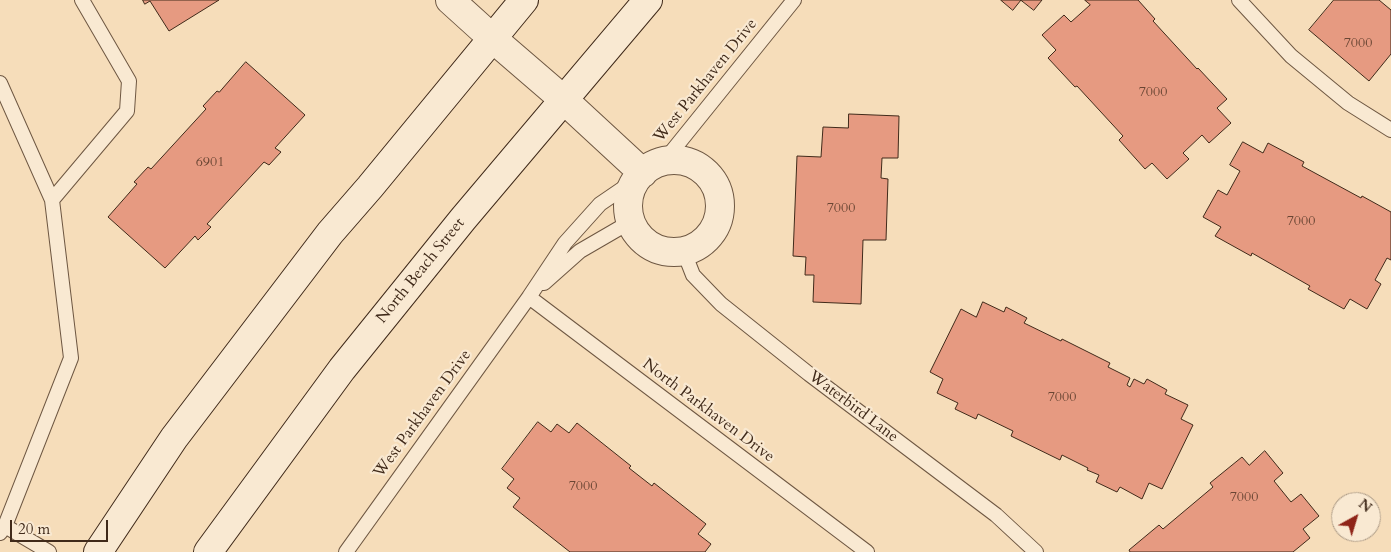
<!DOCTYPE html>
<html>
<head>
<meta charset="utf-8">
<style>
	body { margin:0 }
	#map { position:relative; width:1391px; height:552px; overflow:hidden; background:#f6ddba; font-family:Cardo,serif }
	canvas { display:block }
	.north { position:absolute; left:1331px; top:492px; width:50px; height:50px; box-sizing:border-box; background:#f9e9d2; border:1px solid #af9d88; border-radius:50%; rotate:39deg; font-size:14px; font-weight:700; line-height:20px; text-align:center; color:#402a1a }
	.north::after { content:''; display:block; margin:auto; width:18px; height:22px; background:#8f2418; clip-path:polygon(50% 0,100% 100%,50% 72%,0 100%) }
	.scale { position:absolute; left:10px; top:520px; width:98px; height:22px; box-sizing:border-box; border:2px solid #402a1a; border-top:0; padding-left:6px; font-size:15px; line-height:18px; white-space:nowrap; color:#402a1a; -webkit-text-stroke:4px #f9e9d2; paint-order:stroke }
</style>
</head>
<body>
<div id="map">
<canvas width="1391" height="552"></canvas>
<div class="north">N</div>
<div class="scale">20 m</div>
</div>
<script>
const ctx = document.querySelector('canvas').getContext('2d');
ctx.lineJoin = 'round';
function fillPath(path, color) {
  ctx.fillStyle = color;
  ctx.fill(path, 'evenodd');
}
function strokePath(path, color, width, dash) {
  ctx.strokeStyle = color;
  ctx.lineWidth = width;
  ctx.lineCap = dash ? 'butt' : 'round';
  ctx.setLineDash(dash || []);
  ctx.stroke(path);
}
function write(font, color, halo, rows, align = 'center') {
  ctx.font = font + ' Cardo,serif';
  ctx.lineWidth = 4.5;
  ctx.setLineDash([]);
  ctx.textBaseline = 'middle';
  ctx.strokeStyle = halo;
  ctx.fillStyle = color;
  for (const [text, x, y, turn = 0] of rows) {
    ctx.save();
    ctx.translate(x, y);
    ctx.rotate((+turn || 0) * Math.PI / 180);
    ctx.textAlign = isNaN(turn) ? turn : align;
    if (halo) ctx.strokeText(text, 0, 0);
    ctx.fillText(text, 0, 0);
    ctx.restore();
  }
}
const building = new Path2D(`
	M143,0h76l-50,31 -19,-30 -5,3z
	M1001,0h20l-8,10z
	M1021,0h21l-8,10z
	M1085,0h53l17,19 -2,2 44,48 1,-1 29,31 -10,9 14,15 -22,20 -7,-8 -19,18 6,6 -22,20 -15,-16 -7,6 -26,-29 4,-4 -46,-50 -2,1 -27,-29 8,-8 -14,-15 22,-20 7,7 19,-17z
	M1334,0h45l12,10v44l-22,27 -60,-51z
	M246,62l59,53 -30,33 6,4 -12,13 -5,-3 -57,62 4,3 -13,13 -3,-4 -30,32 -57,-51 29,-33 -3,-2 14,-15 3,2 55,-60 -3,-3 14,-15 2,1z
	M849,114l50,2 -1,42h-16l-1,20 7,1 -2,61h-23l-2,64 -48,-2 1,-27h-9l1,-18 -13,-1 4,-100 24,1 2,-30 25,1z
	M1243,142l20,11 5,-10 36,19 -2,4 59,32 1,-2 29,16v48l-4,-2 -12,22 6,4 -14,25 -17,-10 -6,10 -36,-20 2,-3 -58,-33 -1,3 -36,-20 6,-9 -18,-10 15,-27 9,5 13,-24 -10,-6z
	M983,302l21,10 2,-5 21,11 -3,5 37,18 1,-2 48,24 -2,4 22,11 -3,7 3,2 4,-8 10,5 3,-5 20,11 -2,4 23,11 -7,14 12,6 -31,64 -13,-6 -7,16 -22,-12 -3,5 -21,-10 3,-7 -12,-5 1,-2 -26,-13 -2,5 -49,-24 2,-5 -35,-17 -2,5 -21,-10 3,-6 -21,-10 6,-14 -13,-7 31,-63 15,8z
	M538,422l13,10 6,-8 12,9 8,-10 54,43 -2,2 23,18 2,-3 52,41 -8,10 13,10 -6,8h-135l-57,-45 7,-9 -13,-10 7,-9 -12,-10z
	M1265,451l18,22 -9,8 17,21 10,-8 18,22 -16,13 7,9 -17,14h-163l-1,-2 30,-25 4,4 50,-42 -3,-4 32,-26 7,8z`);
const service = new Path2D(`
	M1239,0l52,56 57,47 43,27
	M0,83l52,117 19,158 -66,168 -5,7
	M665,160l129,-160
	M52,200l75,-89 2,-30 -47,-81
	M684,252l9,23 28,29 88,70 187,141 40,37
	M544,283l36,-32 50,-29
	M529,297l338,255
	M5,526l44,26
	M346,552l183,-255 36,-54 35,-39 41,-28`);
const minor = new Path2D(`
	M492,38l72,62 79,73
	M628 206a46 46 0 1 1 92 0a46 46 0 1 1-92 0Z`);
const tertiary = new Path2D(`
	M450,0l42,38`);
const secondary = new Path2D(`
	M98,552l76,-114 156,-205 40,-46 154,-187
	M208,552l134,-183 121,-150 185,-219`);
const numberNames = [
	["7000",1358,44],
	["7000",1153,93],
	["6901",210,163],
	["7000",841,209],
	["7000",1301,222],
	["7000",1062,398],
	["7000",583,487],
	["7000",1244,498]
];
const streetNames = [
	["West Parkhaven Drive",706,81,-51],
	["North Beach Street",421,271,-51],
	["Waterbird Lane",853,407,37],
	["North Parkhaven Drive",708,411,37],
	["West Parkhaven Drive",423,414,-54]
];
fillPath(building, '#e69a81');
strokePath(building, '#402a1a', 1);
strokePath(service, '#6e5742', 16);
strokePath(minor, '#6e5742', 30);
strokePath(tertiary, '#6e5742', 30);
strokePath(secondary, '#402a1a', 30);
strokePath(service, '#f9e9d2', 14);
strokePath(minor, '#f9e9d2', 28);
strokePath(tertiary, '#f9e9d2', 28);
strokePath(secondary, '#f9e9d2', 28);
write('14px', '#6a4634', null, numberNames);
write('16px', '#402a1a', '#f9e9d2', streetNames);
</script>
</body>
</html>
